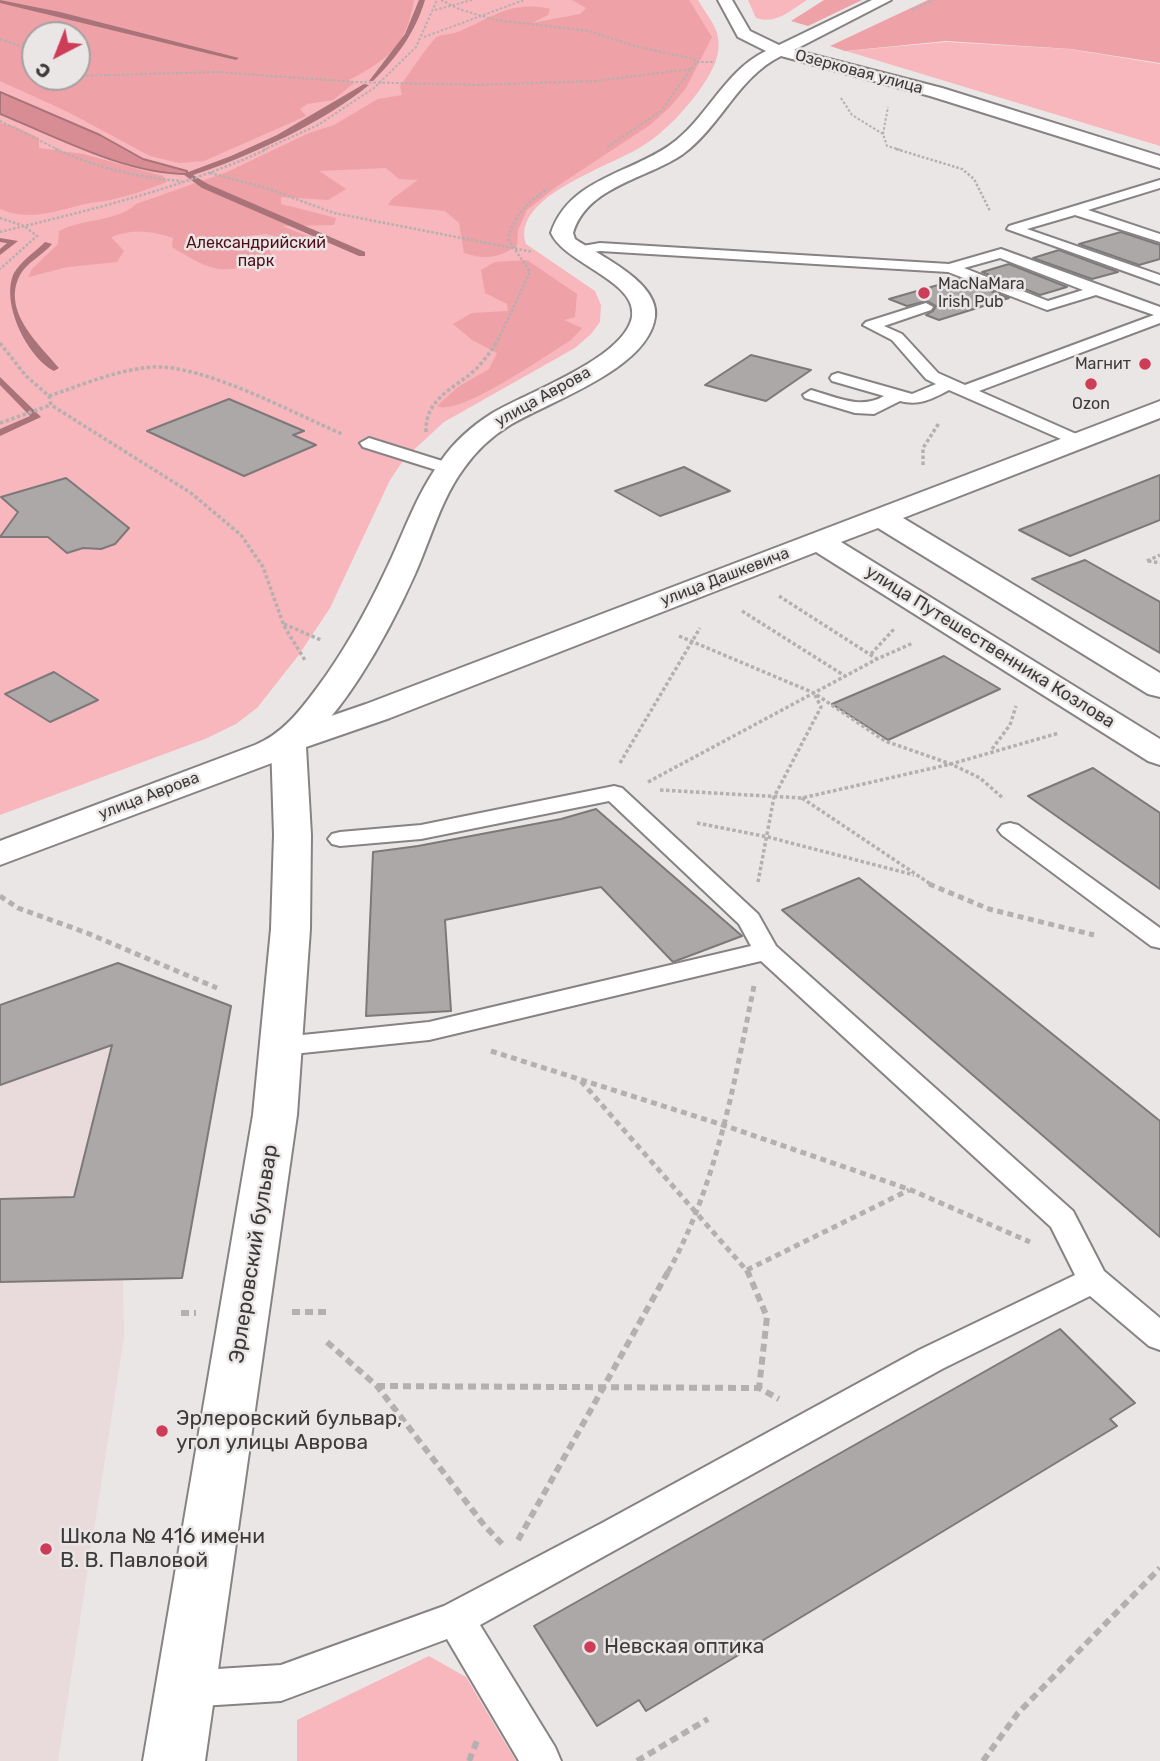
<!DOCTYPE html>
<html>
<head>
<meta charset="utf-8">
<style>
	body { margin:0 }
	#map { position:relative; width:1160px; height:1761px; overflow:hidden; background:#ebe6e6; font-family:Rubik,sans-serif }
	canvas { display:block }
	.north { position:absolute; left:21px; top:21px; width:70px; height:70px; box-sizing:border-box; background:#ebe6e6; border:2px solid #a5a1a1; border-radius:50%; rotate:222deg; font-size:19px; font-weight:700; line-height:28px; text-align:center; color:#3c3a3a }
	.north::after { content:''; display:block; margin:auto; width:24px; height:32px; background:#cd3d58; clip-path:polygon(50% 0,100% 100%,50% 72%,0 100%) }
</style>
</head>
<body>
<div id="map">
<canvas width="1160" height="1761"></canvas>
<div class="north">С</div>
</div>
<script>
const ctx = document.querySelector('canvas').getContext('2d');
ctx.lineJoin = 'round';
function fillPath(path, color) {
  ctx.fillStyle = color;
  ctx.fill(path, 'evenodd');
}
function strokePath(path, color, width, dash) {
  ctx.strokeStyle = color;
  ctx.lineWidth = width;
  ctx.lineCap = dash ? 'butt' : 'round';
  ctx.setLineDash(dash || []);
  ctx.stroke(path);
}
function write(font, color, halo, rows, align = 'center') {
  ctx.font = font + ' Rubik,sans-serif';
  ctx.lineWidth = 5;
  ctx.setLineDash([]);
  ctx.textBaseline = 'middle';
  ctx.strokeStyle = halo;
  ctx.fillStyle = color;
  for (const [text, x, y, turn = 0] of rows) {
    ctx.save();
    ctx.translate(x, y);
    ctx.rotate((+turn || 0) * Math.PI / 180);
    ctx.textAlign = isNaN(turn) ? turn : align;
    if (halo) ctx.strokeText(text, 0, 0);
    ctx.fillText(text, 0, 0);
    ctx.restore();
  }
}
const built = new Path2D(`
	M118,963l113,43 -49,272 -59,2 1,57 -66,424h-58v-745l6,-2 -6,-9z`);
const green = new Path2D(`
	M0,0h698c6,11 19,26 20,38 3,19 -7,35 -17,50 -15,21 -35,43 -57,57 -31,21 -134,51 -118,99l69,47 6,14 -1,17 -9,12 -16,14 -131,74 -39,36 -15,22 -60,128 -32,48 -41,52 -21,16 -31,15 -205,76zM35,35h42v42h-42z
	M748,0h59c-16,10 -31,25 -51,18z
	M946,42l123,7 91,15v82l-314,-95z
	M429,1656l37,21 50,84h-219v-41z`);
const forest = new Path2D(`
	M0,0h414c-8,46 -24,58 -65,80l5,3 -21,17 -26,4 -7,5 6,7 -102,45 -25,2 -29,-7 -82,-44 -68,-31zM77,35v42h-42v-42z
	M572,0h117l23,37 -26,51 -16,19 -20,18 -94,62 -29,23 -9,20 -1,16c-19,12 -31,14 -53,7l-5,-30 -14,-12 -57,-6 4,-6 26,-19 -19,-1 -13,-11 -67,3 27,18 -18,11 -47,-3v7l55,14 -2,7 -52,1 25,10 -11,5 -30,-7 -28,3 4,7 27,5 3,8c-48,19 -58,16 -100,-10l1,-9c-22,-8 -41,-9 -62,-1l13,14 -7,11 -49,5 -40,10 4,-8 26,-25 1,-13c25,-13 58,-9 77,-27l91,-32 82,-39 25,-8 44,-26 24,-4 -2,-9c7,-9 30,-44 37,-49 6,-3 15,-3 21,-5 34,-14 53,-32 92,-23l-2,6 -16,8 48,-9 6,-6z
	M824,0h38l-54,26 -17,-5z
	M928,0h232v63l-89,-14 -125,-8 -101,10 -15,-5z
	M0,123l14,3 25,12v10l44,6 80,22 4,6c-18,7 -35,13 -53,17 -11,3 -23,3 -33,6 -28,7 -53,16 -81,4z
	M527,260l50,34 -2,23 -11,3 18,8 -11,12c-23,14 -112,77 -134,66l21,-19 31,-18 8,-16 -25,-13 -19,-16 19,-11 36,-2 -1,-7 -22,-11 -4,-23 14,-8z`);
const water = new Path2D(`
	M0,92l100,43 43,24 44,12v3c-62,0 -130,-37 -187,-60z`);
const stream = new Path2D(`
	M0,0l60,12 179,46 -3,2 -30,-7 -206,-50z
	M419,0h6c-10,33 -28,57 -52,81h-4l36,-47z
	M364,84l5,1c-45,37 -120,72 -176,90l15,9 157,68v4h-6l-157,-68 -19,-14 48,-18 46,-21z
	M0,238l18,3 -18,14v-6l7,-6 -7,-1z
	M45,242l7,2c-9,11 -26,19 -32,31 -19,36 19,69 39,93l-5,3c-27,-14 -54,-69 -40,-98 7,-12 21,-21 31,-31z
	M0,377l41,40 -41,19v-7l30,-13 -30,-31z`);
const building = new Path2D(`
	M1121,232l39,13v14l-21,6 -60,-21z
	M1059,250l59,22 -26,7 -59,-21z
	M1009,264l58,23 -27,8 -58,-23z
	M959,279l50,19 -70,22 -13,-5 7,-4 3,-5 -9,-5 -20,5 -18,-7z
	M751,355l60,15 -45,31 -61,-16z
	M229,399l75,32 -11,4 23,10 -72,31 -97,-45z
	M684,467l46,24 -70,25 -45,-25z
	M1160,475v45l-90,36 -51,-26z
	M66,478l63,50 -14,16 -14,5 -18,-1 -16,5 -19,-16h-48l18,-25 -17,-15z
	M1085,560l75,42v51l-128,-74z
	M944,656l56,33 -112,51 -56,-36z
	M54,672l44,28 -48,22 -45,-28z
	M1093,768l67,45v76l-132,-93z
	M596,809l146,127 -69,26 -72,-75 -156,33 6,91 -85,5 7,-164 45,-6 143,-27z
	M859,878l301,243v116l-378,-327z
	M118,963l113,43 -49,272 -182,4v-83l74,-2 38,-152 -112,40v-80z
	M1060,1329l75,74 -25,16 7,7 -471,285 -7,-11 -42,26 -63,-100z`);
const pathFar4 = new Path2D(`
	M441,0l18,9 36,11 94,11 46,15 59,13 2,3h17
	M435,10l37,-10
	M912,10l22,-10
	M424,37l100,-37
	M0,39l29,10 6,10
	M77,76l139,-4 139,10 122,3 117,-4 97,-12
	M841,98l11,17 31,19 4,12 14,4
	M0,121l59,29
	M883,134l5,-27
	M607,147l54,-36 35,-49
	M263,150l55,-25 56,-37 42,-41 21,-47`);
const pathFar3 = new Path2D(`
	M55,149c41,18 82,29 127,32
	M896,149l66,20 12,10 16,32
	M210,173l56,15 68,25 199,39
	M0,218l24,8 13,10 -37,33
	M0,232c90,-22 183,-44 267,-83
	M498,340l32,-68 -22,-33c6,-24 20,-37 40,-51`);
const pathFar2 = new Path2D(`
	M0,343l26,33 23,20 2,9 140,88 50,42 22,32 21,59 22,36
	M49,396c33,-11 67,-26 103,-29 51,-3 141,46 190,67
	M0,423l51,-18
	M426,432c-1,-34 28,-43 49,-62 10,-10 17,-20 24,-32
	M923,465v-17l16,-25
	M1147,561l13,-6
	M1148,561l12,2
	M779,596l98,63
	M742,611l103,65
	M284,624l37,16
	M679,636l135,57 71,48 66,23 29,14 24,21
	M871,654l23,-25
	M992,749l18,-24 6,-19
	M620,763l80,-135
	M648,782l229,-123 36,-16
	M660,790l142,8 149,-34 108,-31
	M802,798l130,87
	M697,823l71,14 146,38
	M758,882l16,-85 47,-90 -6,-12`);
const pathFar1 = new Path2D(`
	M929,884l60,25 105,26
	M0,896l18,12 69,25 130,55
	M491,1051l235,75 185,64 119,52
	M581,1081l167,191
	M747,1270l162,-80
	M668,1272c49,-88 66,-188 86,-286`);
const path = new Path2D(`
	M747,1270l20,47 -8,71
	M292,1312h38
	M181,1313h15
	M327,1342l50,44 107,139 21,22
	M377,1386l382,2 20,11
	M518,1540l151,-270
	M469,1761l9,-23
	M637,1761l71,-42
	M983,1761l35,-48 142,-145`);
const lane = new Path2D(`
	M1160,180v8l-72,22 72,24v8l-85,-27 -48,14 133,46v9l-153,-55 2,-3z
	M600,243l349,21 52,-15 159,58v16l-181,68 104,46 3,4 -9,5 -128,-56c-17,9 -30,16 -49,11l-26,13 -19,-1 -50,-15 -2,-3 8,-5c26,7 49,20 73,6l-52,-15 -2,-3 2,-3 6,-2 74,21 24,-10 -10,-5 -34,-39 -29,-15 3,-3 60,-19 7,4 -2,3 -47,16 18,8 36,39 27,12 189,-70 -58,-20 -49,15 -99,-38 -348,-21 -24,4 -7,-4 2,-3zM1000,258l83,32 -35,11 -84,-33z
	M369,438l86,27 3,4 -9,5 -86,-27 -3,-4z
	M614,786l8,2 136,126 18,32 297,265 31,60 56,47v32l-11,-4 -59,-50 -148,73 -462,256 75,122 6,14h-42l-72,-122 -166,62 -96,6 -14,-5 -5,-13 5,-13 14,-5 96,-6 163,-59 158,-83 317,-173 156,-75 -24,-48 -290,-266 -332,79 -146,15 -10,-2 -4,-7 4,-7 10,-2 146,-15 322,-76 -12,-22 -130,-123 -188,38 -81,7 -8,-2 -4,-5 4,-5 8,-2 81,-7z
	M1010,823l8,2 142,103v20l-9,-2 -149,-111 -4,-5 4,-5z`);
const street = new Path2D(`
	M1160,401v17l-257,100 257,155v24l-12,-3 -270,-166 -37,14 319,197v26l-12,-4 -332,-209 -426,166 -84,29 5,88 -1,94 -13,186 -92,646h-62l110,-646 18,-186 3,-94 -3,-93 5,-7 90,-31z`);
const secondary = new Path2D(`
	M718,0h14l18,31 29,14 93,-45h19l-97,50 148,38 218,68v12l-230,-72 -149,-40c-43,21 -60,70 -98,98 -36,25 -96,32 -110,79l2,6c23,16 85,43 80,78 -7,52 -105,84 -145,108 -18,11 -34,26 -46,43 -23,31 -33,70 -49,106 -24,54 -80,162 -135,186l-280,105v-24l255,-96c27,-11 45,-34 62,-57 26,-35 48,-74 67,-114 19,-38 31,-78 57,-113 13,-19 31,-35 50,-47 34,-21 133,-55 141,-97 6,-36 -67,-53 -81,-84 18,-54 78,-59 119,-88 37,-26 54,-74 96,-94l-28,-14z`);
const markers = [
	[924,293,7,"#cd3d58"],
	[1145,364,7,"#cd3d58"],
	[1091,384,7,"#cd3d58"],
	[162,1431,7,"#cd3d58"],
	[46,1549,7,"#cd3d58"],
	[590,1647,7,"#cd3d58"]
];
const farStreetnames = [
	["Озерковая улица",859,72,15],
	["улица Аврова",543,397,-29],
	["улица Дашкевича",725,577,-21],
	["улица Аврова",149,796,-21]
];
const farParknames = [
	["Александрийский",256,243],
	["парк",256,261]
];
const farPoinames = [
	["MacNaMara",938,284],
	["Irish Pub",938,302],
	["Магнит",1131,364,"right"],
	["Ozon",1091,404,"center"]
];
const streetNames = [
	["улица Путешественника Козлова",990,647,32]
];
const nearStreetnames = [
	["Эрлеровский бульвар",254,1254,-81]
];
const nearPoinames = [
	["Эрлеровский бульвар,",176,1419],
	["угол улицы Аврова",176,1443],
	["Школа № 416 имени",60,1537],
	["В. В. Павловой",60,1561],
	["Невская оптика",604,1647]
];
fillPath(built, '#e9dadb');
fillPath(green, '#f7b7bc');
fillPath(forest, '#eea1a7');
fillPath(water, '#d88d94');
strokePath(water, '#a97479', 2);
fillPath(stream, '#a97479');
fillPath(building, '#ada8a8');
strokePath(building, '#7d7879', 2);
strokePath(lane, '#878283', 4);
strokePath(street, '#878283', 4);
strokePath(secondary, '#878283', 4);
strokePath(pathFar4, '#b4b0b0', 2, [2.5, 2]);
strokePath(pathFar3, '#b4b0b0', 2.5, [2.5, 2]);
strokePath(pathFar2, '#b4b0b0', 3.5, [3.5, 2.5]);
strokePath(pathFar1, '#b4b0b0', 5, [6, 4.5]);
strokePath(path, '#b4b0b0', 6, [8, 5]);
fillPath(lane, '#fff');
fillPath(street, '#fff');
fillPath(secondary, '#fff');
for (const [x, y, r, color] of markers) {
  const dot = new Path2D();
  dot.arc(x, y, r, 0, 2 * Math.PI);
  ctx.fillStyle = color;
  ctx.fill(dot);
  strokePath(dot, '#ebe6e6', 2.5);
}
write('16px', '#3c3a3a', '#ebe6e6', farStreetnames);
write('16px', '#500d1c', '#ebe6e6', farParknames);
write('16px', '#3c3a3a', '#ebe6e6', farPoinames, 'left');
write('18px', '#3c3a3a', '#ebe6e6', streetNames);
write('21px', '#3c3a3a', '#ebe6e6', nearStreetnames);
write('21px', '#3c3a3a', '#ebe6e6', nearPoinames, 'left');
</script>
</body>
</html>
